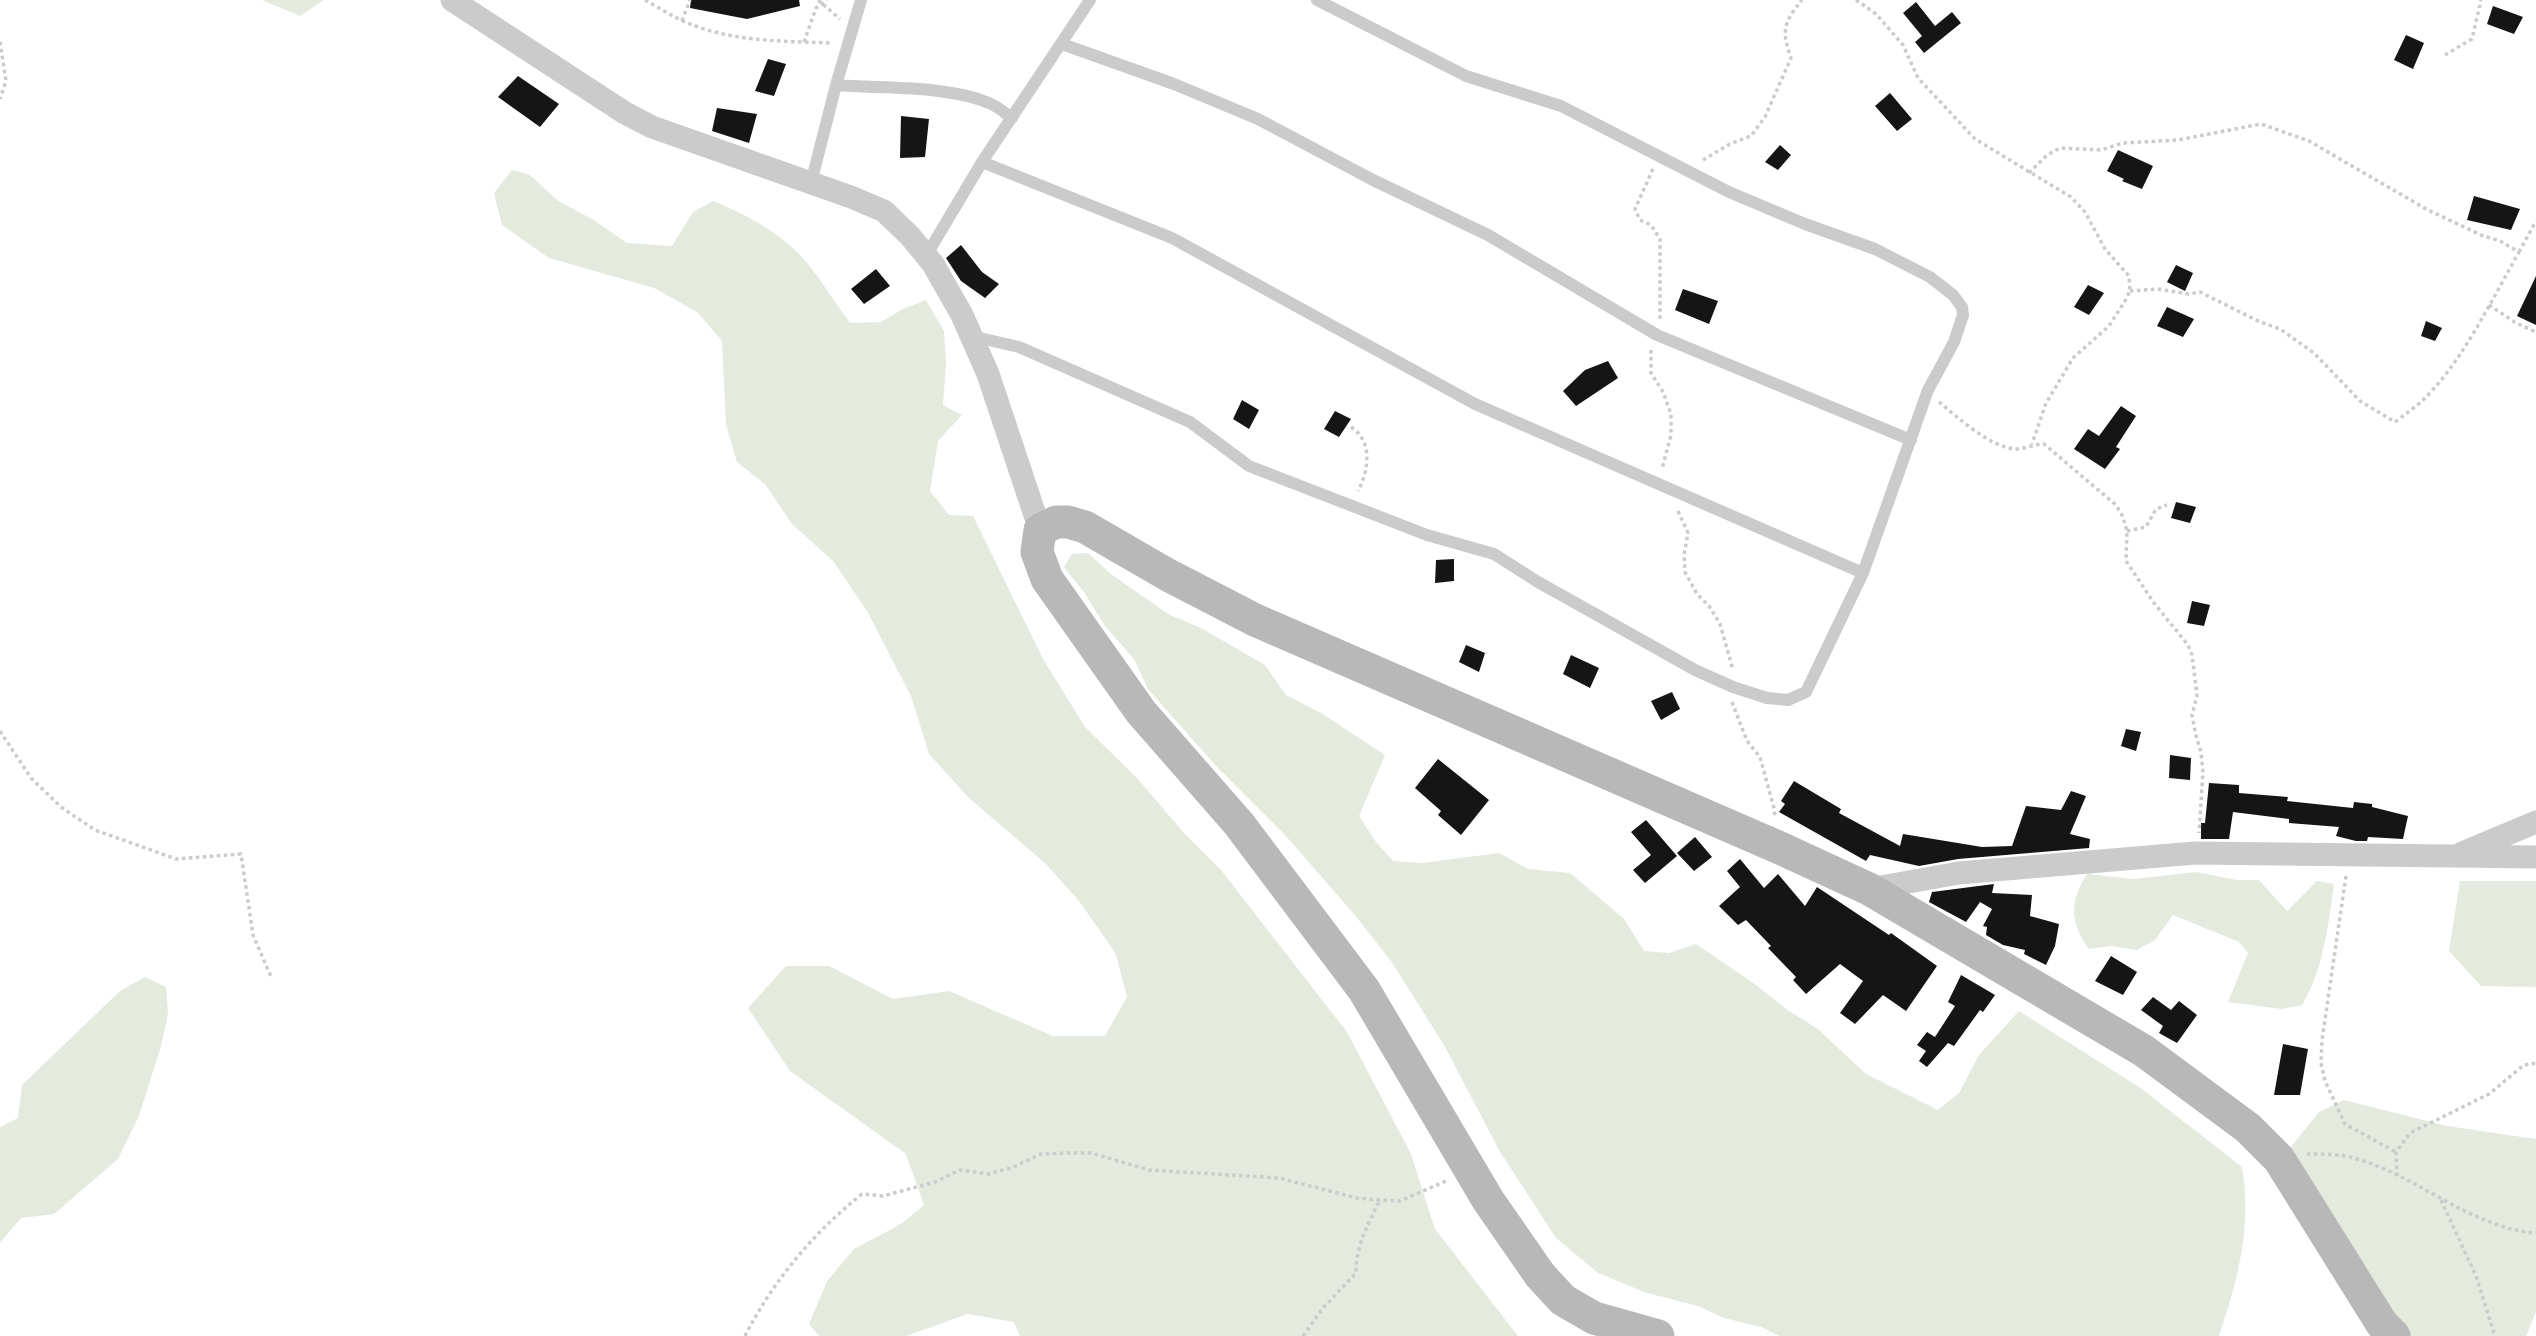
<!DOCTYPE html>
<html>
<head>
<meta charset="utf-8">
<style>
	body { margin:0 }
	canvas { display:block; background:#fff }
</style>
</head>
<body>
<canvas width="2536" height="1336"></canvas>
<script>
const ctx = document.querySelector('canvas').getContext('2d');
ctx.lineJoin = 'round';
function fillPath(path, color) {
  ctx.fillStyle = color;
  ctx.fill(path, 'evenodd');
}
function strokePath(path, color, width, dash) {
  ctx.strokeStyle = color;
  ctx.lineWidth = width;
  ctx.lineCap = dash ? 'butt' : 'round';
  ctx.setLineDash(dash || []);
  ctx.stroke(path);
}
const green = new Path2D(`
	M262,0h62l-24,16z
	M512,170l18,5 28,26 34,18 35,24 45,3 21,-34 20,-11c37,15 74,35 99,68 13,17 25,37 38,54l31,-1 22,-13 23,-9 18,31 2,31 -3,43 19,10 -24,26 -8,50 19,24 24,1 70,143 42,68 53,52 45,53 38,38 126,162 64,122 24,75 83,107h-498l-6,-14 -46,-8 -62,22h-87l-10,-12 18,-43 27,-32 47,-25 23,-19 -18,-51 -116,-83 -42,-63 38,-42h43l64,33 56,-8 104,45h52l22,-39 -11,-43 -37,-53 -33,-37 -77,-66 -40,-44 -18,-58 -44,-85 -33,-49 -42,-38 -27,-40 -28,-22 -11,-37 -4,-84 -25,-29 -43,-24 -105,-30 -47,-33 -8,-32z
	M1088,553l23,21 57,40 33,14 64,37 21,30 35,18 64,42 -26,61 17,26 17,19 29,2 77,-10 29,16 42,4 54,46 20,32 25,2 27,-9 60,41 30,24 32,20 48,45 72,36 21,-17 20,-38 40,-44 123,78 100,78c10,60 -4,112 -23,169h-440l-18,-9 -37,-9 -26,-12 -51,-13 -49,-20 -42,-35 -57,-88 -55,-105 -53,-84 -37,-47 -69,-79 -69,-69 -68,-77 -14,-30 -29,-33 -21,-34 -20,-25 8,-13z
	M2196,872l41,8h22l28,31 30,-30 17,3c-6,41 -10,84 -32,121l-20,4 -54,-7 20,-49 -9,-11 -66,-27 -18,25 -18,10 -26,-4 -22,3c-19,-26 -20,-47 -2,-75l46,5z
	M2460,881h76v106l-55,-1 -32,-35z
	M145,977l21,10 2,27 -7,32 -22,70 -21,43 -64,55 -33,4 -21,25v-116l18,-9 4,-33 98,-94z
	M2344,1100l103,26 89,13v173l-10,24h-120l-90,-141 -25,-48 28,-35z`);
const building = new Path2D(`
	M691,0h108l1,6 -53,13 -57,-11z
	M1916,2l19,24 17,-14 9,11 -37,30 -9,-11 7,-6 -19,-23z
	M2493,6l30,11 -9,17 -27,-10z
	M2406,35l18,8 -11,26 -19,-9z
	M768,59l18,5 -12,32 -19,-5z
	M518,76l41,28 -19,23 -42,-30z
	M1890,93l22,26 -15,12 -22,-25z
	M717,108l40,6 -8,29 -37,-12z
	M901,116l28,3 -4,38 -25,1z
	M1780,145l11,10 -13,15 -13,-8z
	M2118,150l35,16 -11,23 -20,-8 2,-2 -17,-8z
	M2474,196l46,13 -9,21 -44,-10z
	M961,245l21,27 17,12 -14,14 -24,-17 -15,-23z
	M2176,265l17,8 -8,18 -18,-9z
	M876,269l14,17 -26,18 -13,-15z
	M2536,276v49l-19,-9z
	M2088,285l16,8 -15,22 -15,-8z
	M1683,289l35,12 -9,23 -34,-14z
	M2167,307l27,12 -11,18 -26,-11z
	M2426,321l16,7 -7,13 -14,-5z
	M1608,361l10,17 -42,28 -13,-15 22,-21z
	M1242,400l17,10 -10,19 -16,-10z
	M2121,406l15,10 -20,31 4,2 -15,20 -31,-20 14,-20 11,7z
	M1335,411l16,8 -12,18 -15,-8z
	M2176,502l20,5 -6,16 -19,-5z
	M1454,559v22l-19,2 1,-23z
	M2192,601l18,4 -6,21 -17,-3z
	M1466,645l19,8 -6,19 -20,-10z
	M1571,655l28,13 -9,20 -27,-14z
	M1672,692l8,17 -19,11 -10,-19z
	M2126,729l15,3 -5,19 -15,-5z
	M2170,755l21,3 -1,22 -21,-2z
	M1438,759l51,41 -28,35 -23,-20 3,-4 -26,-23z
	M1794,781l47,28 -2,4 61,33 3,-12 79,13 30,-1 14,-40 35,4 10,-19 15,5 -16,38 20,5 -1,9 -131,11 -39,7 -49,-11 -4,6 -87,-49 6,-8 -4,-3z
	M2209,783l30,2v8l49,4 -1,4 66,7 1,-6 18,2v3l36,9 -5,23 -35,-2 -1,4h-11l-20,-5 3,-9 -50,-4v-4l-56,-7 -4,27h-28v-16h4z
	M1646,820l31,36 -32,27 -12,-13 18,-15 -20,-23z
	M1695,837l17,20 -18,14 -17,-18z
	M1740,859l24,29 14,-14 27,32 12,-19 72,48 2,-2 46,33 -31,45 -23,-16 -28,29 -15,-11 23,-32 -23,-17 -34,30 -13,-14 3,-3 -28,-29 3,-2 -25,-26 -8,5 -19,-19 21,-19 -13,-16z
	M1994,884l-2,9 40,2 -2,21 29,8 -4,22 -9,19 -22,-11 1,-4 -22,-5 -17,-10 1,-8 -4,-1 9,-17 -12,-7 -14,20 -37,-20 3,-10z
	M2111,956l26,16 -14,23 -28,-14z
	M1961,975l34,20 -12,17 -3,-2 -26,36 -6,-3 -21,24 -8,-6 7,-10 -9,-6 10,-13 8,5 20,-31 -7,-4z
	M2153,997l18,13 8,-9 18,14 -20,28 -18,-10 4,-7 -22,-16z
	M2283,1044l25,5 -8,46h-26z`);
const path = new Path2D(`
	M645,0c13,7 25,15 38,21 47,21 98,20 148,22
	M818,0l22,19
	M1856,0l20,14 27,31 15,33 57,61 96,58 14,15 20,37 24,27 1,15 -5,10 -16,25 -36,32 -27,45 -14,41
	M682,21l8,-21
	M0,42l6,39 -6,18
	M804,42l12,-34 11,-8
	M2445,55l27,-16 9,-39
	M1703,160l27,-16 21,-8 14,-19 26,-59c-10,-28 -7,-36 11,-58
	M1653,169l-18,40 5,11 11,5 9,14v81
	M2029,173l18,-18 13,-7 41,2 22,-7 55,-3 83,-16 48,17 117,68 55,26 19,6 19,11c-28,49 -57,111 -98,150 -8,7 -17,13 -26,20l-35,-21 -46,-48 -34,-24 -22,-8 -58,-29 -11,2 -31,-5 -28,2
	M2519,252l17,-31
	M2489,305l27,18 20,9
	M1651,350v23l12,19 8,22v21l-9,34
	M1939,402c18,15 52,46 77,47 9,0 18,-5 28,-5l72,61 7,12 4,14 -1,30 28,42 34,42 4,10 5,41 -5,19 4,21 5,16 2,20 -4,61
	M1351,427c22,14 18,43 7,64
	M1678,511l10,22 -4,22 1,17 12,22 12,12 11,18 13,46
	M2127,531l19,-4 10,-18 11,-4
	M1732,702l15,39 13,16 14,51 1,10
	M0,731l31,47 30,29 34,23 81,29 65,-5 12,81 19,44
	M2346,876l-24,164 -1,23 4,18 20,43 51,28
	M2307,1154c13,0 30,0 43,3 65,16 119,71 186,76
	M2397,1176l-1,-24 14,-19 79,-39 35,-29 12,-2
	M2441,1200l35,76 19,60
	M745,1336c28,-55 69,-104 117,-142l21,2 52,-14 25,-12 28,4 23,-6 30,-14 27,-1h23l58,17 130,8 78,20 23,2 20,1 46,-20
	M1303,1336l20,-28 33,-35c0,-28 12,-49 24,-73`);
const lane = new Path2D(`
	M1062,44l112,40 84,35 115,61 115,55 169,100 254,105
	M836,85c45,4 111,0 153,18 8,3 16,10 23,15
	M982,162l190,76 303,166 388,169
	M811,183l25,-98 25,-85
	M926,256l56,-94 108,-162
	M971,336l48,11 171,75 59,44 178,69 67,19 44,28 157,88 38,17 34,11 21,2 18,-8 57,-119 65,-183 26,-48 9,-27 -1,-8 -9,-12 -23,-18 -55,-28 -70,-25 -76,-32 -168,-86 -95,-30 -149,-76`);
const street = new Path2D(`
	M452,0l173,113 27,14 199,70 33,14 26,25 23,28 29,51 26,59 52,156
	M2462,853l74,-31
	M1869,889l90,-16 236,-20 341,4`);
const secondary = new Path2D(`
	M1658,1336l-64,-18 -31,-18 -23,-25 -52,-75 -124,-210 -125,-166 -98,-112 -94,-133 -10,-27 3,-22 16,-8h12l17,5 83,48 87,45 525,228 89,41 275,162 104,77 31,31 103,165 12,12`);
fillPath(green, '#e4eadd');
fillPath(building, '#151515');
strokePath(path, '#cbcbcb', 3.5, [3.5, 3.5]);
strokePath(lane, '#cbcbcb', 12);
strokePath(street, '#cbcbcb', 23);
strokePath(secondary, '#b8b8b8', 33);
</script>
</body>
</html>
